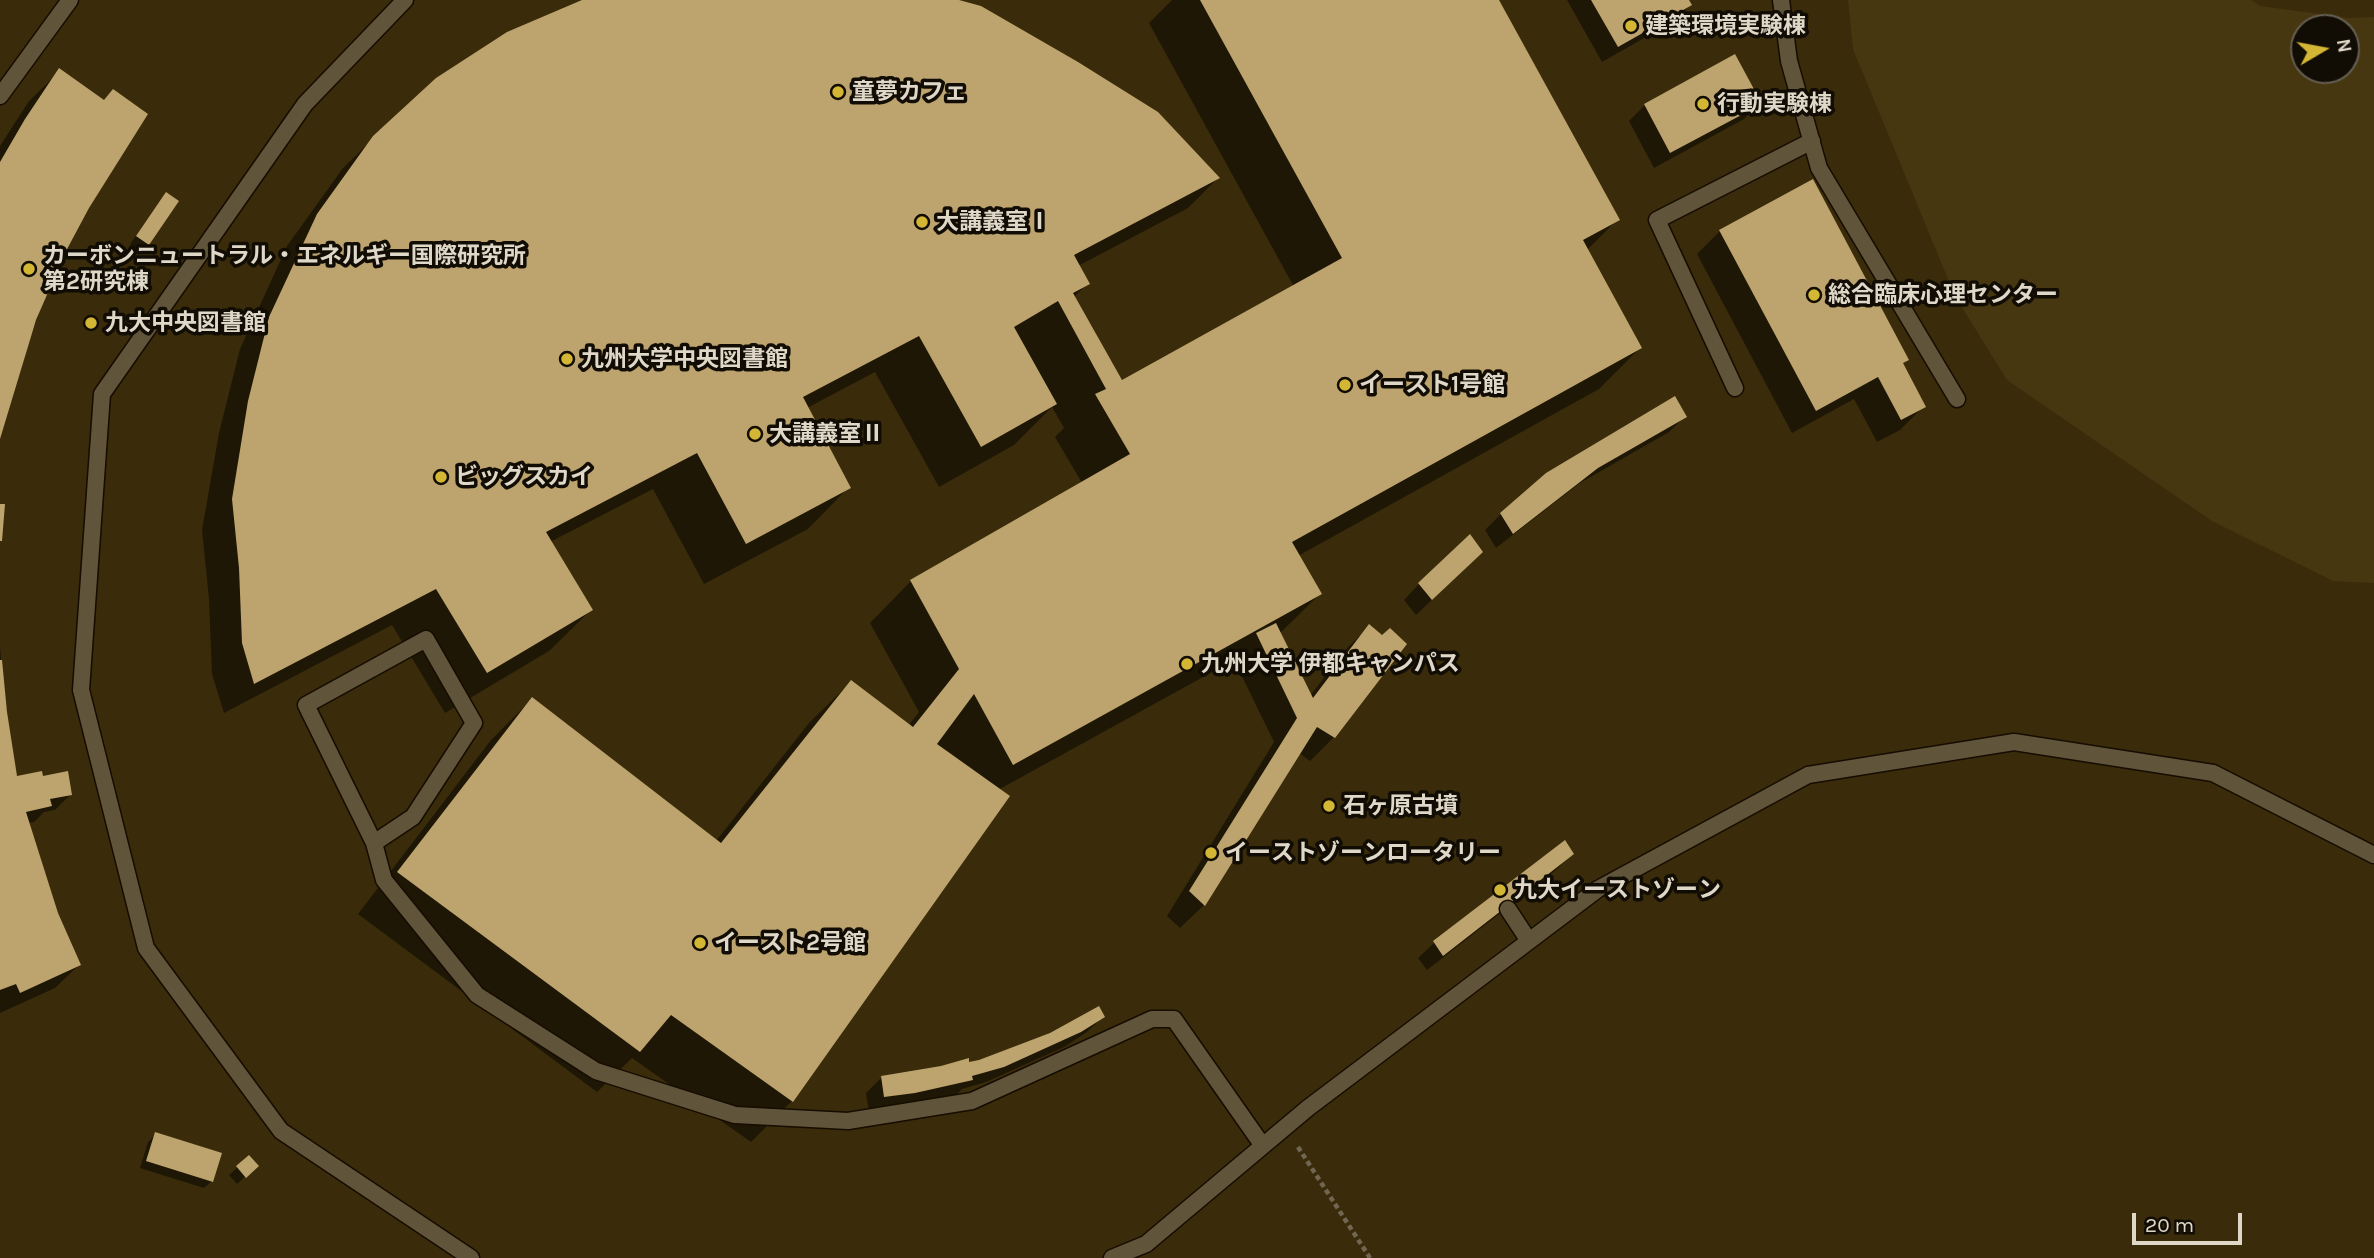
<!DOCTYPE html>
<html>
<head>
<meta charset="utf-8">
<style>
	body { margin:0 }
	#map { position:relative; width:2374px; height:1258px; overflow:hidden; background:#2e230a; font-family:Karla,sans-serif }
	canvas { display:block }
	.north { position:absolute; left:2290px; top:14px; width:70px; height:70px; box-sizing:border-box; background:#120d04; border:2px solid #645e53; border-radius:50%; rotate:80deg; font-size:19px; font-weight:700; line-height:28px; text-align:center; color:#dfd8c9 }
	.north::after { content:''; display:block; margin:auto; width:24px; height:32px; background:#d4b635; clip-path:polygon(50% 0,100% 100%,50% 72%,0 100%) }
	.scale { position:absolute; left:2132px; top:1213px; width:110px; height:32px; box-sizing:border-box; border:4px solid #dfd8c9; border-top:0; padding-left:9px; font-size:21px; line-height:24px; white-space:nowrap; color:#dfd8c9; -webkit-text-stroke:5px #120d04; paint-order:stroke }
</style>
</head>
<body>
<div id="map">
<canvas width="2374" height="1258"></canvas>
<div class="north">N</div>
<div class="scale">20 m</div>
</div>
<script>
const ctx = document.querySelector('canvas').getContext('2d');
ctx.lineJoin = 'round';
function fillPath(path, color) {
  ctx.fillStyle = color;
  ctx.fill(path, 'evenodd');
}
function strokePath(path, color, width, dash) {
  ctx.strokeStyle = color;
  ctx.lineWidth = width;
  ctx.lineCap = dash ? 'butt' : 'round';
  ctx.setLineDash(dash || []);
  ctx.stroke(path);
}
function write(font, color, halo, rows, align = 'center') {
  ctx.font = font + ' Karla,"Noto Sans JP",sans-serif';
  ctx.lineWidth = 7;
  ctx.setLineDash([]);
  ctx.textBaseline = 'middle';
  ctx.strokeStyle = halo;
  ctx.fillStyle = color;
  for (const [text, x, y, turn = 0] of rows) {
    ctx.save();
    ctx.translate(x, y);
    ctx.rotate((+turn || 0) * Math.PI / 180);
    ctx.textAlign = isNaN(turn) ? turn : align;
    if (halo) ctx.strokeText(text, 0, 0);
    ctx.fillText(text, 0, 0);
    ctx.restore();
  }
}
const built = new Path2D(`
	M0,0h2374v1258h-2374zM2304,28h42v42h-42z`);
const green = new Path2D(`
	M1848,0h403l9,6 89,12 25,-1v566l-41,-2 -121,-60 -205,-141 -52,-84 -102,-247zM2304,28h42v42h-42z`);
const shadow = new Path2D(`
	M586,0h367l265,178 -30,30 -110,58 10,17 -15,15 48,85 173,-96 -145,-264 23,-23h325l121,219 -31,31 53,98 -41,41 -301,167 22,38 -41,40 31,62 35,-46 24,-23 13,11 22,6 -70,93 -24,24 -11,-8 -95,152 -24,23 -13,-12 107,-174 -40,-82 -236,130 -206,311 -41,41 -119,-84 -35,34 -239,-178 133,-174 41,-41 184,142 93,-118 42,-41 57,44 11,-14 -49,-89 41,-42 171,-98 -27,-46 9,-9 -12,-21 -38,38 -75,42 -64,-115 -68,36 42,79 -41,42 -104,55 -51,-95 -103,53 41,68 -42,41 -104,62 -53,-88 -168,88 -12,-39 -3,-75 -7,-69 17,-97 21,-84 47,-103 56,-78 32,-31z
	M1567,0h120l3,5 -16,16 -72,41z
	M60,71l49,101 -44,78 -16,36 -30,81 -19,69v-290l29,-45z
	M1760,103l-16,16 -90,49 -25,-47 16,-16z
	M166,194l-18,50 -8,7 -10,-7z
	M1720,231l181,134 23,41 -24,24 -23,12 -23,-43 -62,34 -95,-179z
	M1684,417l-15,15 -89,51 -84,65 -11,-18 16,-16z
	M1465,568l-49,47 -12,-15 15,-16z
	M0,646l5,66 11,66h26l29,16 -16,16 -11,2 -10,10 -6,1 28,91 23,51 -24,23 -55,25z
	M1572,854l-16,16 -129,100 -9,-12 16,-15z
	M1103,1017l-16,15 -23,15 -78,35 -24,7 -7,7 -57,12 -29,4 -3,-19 16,-16 86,-12z
	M156,1134l56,47 -8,7 -64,-20 8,-26z
	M249,1157l8,9 -20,18 -8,-9z`);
const building = new Path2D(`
	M582,0h377l22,6 97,56 80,50 62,66 -146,77 16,29 -17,9 49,87 220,-122 -142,-258h299l121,220 -37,20 59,108 -350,194 30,52 -309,171 -39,-71 -37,50 73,52 -217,306 -122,-87 -31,37 -243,-180 135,-175 189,146 130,-163 62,47 46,-58 -49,-89 220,-126 -35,-60 11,-5 -48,-88 -44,26 43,77 -76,43 -62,-111 -116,61 48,91 -105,56 -49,-91 -151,79 47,78 -106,63 -51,-84 -182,95 -12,-41 -3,-75 -7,-69 16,-98 21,-84 48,-103 56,-78 63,-58 71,-46z
	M1591,0h98l3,5 -74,42z
	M1735,54l27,50 -92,49 -26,-49z
	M59,68l45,32 9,-11 35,25 -59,94 -23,43 -30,69 -36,119v-277l25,-43z
	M1813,179l96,181 -6,3 23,44 -25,13 -23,-43 -62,34 -97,-181z
	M166,192l13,9 -30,44 -13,-9z
	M1675,396l12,21 -89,51 -85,66 -13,-21 46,-40z
	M0,504h5l-3,37h-2z
	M1470,534l13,18 -51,48 -14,-17z
	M1276,623l37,75 56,-74 13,11 8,-7 17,16 -72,94 -18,-11 -112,179 -16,-15 108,-173 -41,-85z
	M0,660h2l5,52 10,64 25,-5 1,5 25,-5 4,24 -22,4 2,7 -26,6 32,101 23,52 -61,28 -4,-9 -16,6z
	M1565,840l9,14 -131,102 -10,-15z
	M1099,1006l6,11 -24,15 -77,35 -32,9 1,4 -58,13 -31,4 -3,-21 60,-10 28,-8v4l10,-2 71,-27z
	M155,1132l67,21 -9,29 -67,-21z
	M249,1155l10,11 -13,12 -10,-12z`);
const path = new Path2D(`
	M1298,1147l72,111`);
const service = new Path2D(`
	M405,0l-100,104 -203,290 -21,296 65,258 135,183 190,127
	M1781,0l8,61 30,107 138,231
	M0,96l70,-96
	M1735,388l-78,-168 155,-79
	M374,843l39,-26 61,-94 -48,-84 -120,66 68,138 10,37 93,115 119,76 139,44 113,6 124,-20 180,-82h22l89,127
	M1508,909l21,32
	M1112,1258l34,-14 162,-136 290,-219 210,-114 206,-33 199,31 161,82`);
const markers = [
	[1631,26,7,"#d4b635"],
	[838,92,7,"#d4b635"],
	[1703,104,7,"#d4b635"],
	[922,222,7,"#d4b635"],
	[29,269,7,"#d4b635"],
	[1814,295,7,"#d4b635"],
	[91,323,7,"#d4b635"],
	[567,359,7,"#d4b635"],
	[1345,385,7,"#d4b635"],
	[755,434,7,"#d4b635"],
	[441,477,7,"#d4b635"],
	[1187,664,7,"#d4b635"],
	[1329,806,7,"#d4b635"],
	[1211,853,7,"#d4b635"],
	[1500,890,7,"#d4b635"],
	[700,943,7,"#d4b635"]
];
const poiNames = [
	["建築環境実験棟",1645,26],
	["童夢カフェ",852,92],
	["行動実験棟",1717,104],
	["大講義室Ⅰ",936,222],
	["カーボンニュートラル・エネルギー国際研究所",43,256],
	["第2研究棟",43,282],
	["総合臨床心理センター",1828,295],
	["九大中央図書館",105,323],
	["九州大学中央図書館",581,359],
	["イースト1号館",1359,385],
	["大講義室Ⅱ",769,434],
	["ビッグスカイ",455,477],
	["九州大学 伊都キャンパス",1201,664],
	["石ヶ原古墳",1343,806],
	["イーストゾーンロータリー",1225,853],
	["九大イーストゾーン",1514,890],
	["イースト2号館",714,943]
];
fillPath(built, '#3a2c0a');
fillPath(green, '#473710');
fillPath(shadow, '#0007');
fillPath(building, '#bda46e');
strokePath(service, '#160c00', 19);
strokePath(path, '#706651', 4.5, [5, 3.5]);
strokePath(service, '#60543a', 16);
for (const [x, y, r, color] of markers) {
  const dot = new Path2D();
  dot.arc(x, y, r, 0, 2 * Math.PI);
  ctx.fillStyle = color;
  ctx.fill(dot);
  strokePath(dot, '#120d04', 2.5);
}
write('bold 23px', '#dfd8c9', '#120d04', poiNames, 'left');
</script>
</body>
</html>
